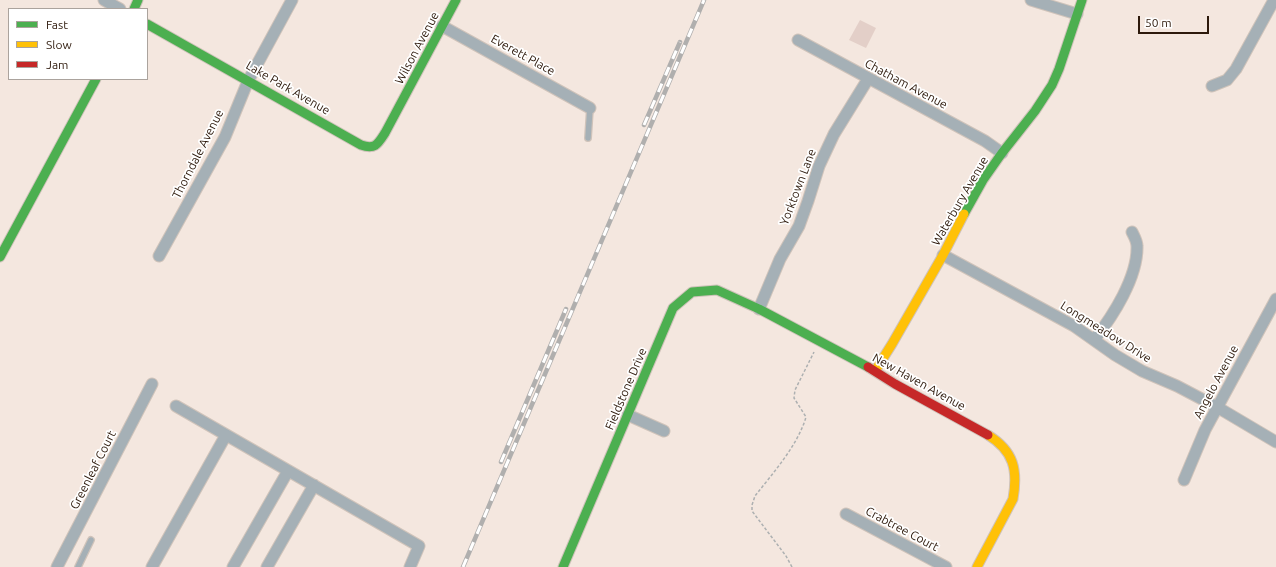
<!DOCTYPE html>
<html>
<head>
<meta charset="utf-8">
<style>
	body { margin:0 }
	#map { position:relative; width:1276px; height:567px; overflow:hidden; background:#f4e7df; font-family:Ubuntu,sans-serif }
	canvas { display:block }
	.legend { position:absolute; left:8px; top:8px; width:140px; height:72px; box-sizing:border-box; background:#fff; border:1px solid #aba39d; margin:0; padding:5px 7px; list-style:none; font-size:12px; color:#2d190b }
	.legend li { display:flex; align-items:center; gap:8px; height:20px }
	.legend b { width:20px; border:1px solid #aba39d }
	.scale { position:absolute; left:1138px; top:16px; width:71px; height:18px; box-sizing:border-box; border:2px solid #2d190b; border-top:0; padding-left:5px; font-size:12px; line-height:14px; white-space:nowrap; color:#2d190b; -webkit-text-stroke:3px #fff; paint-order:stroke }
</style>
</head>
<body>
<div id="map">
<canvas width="1276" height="567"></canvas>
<ul class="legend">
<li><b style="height:5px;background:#4caf50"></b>Fast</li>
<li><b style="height:5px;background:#ffc107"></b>Slow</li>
<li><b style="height:5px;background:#c62828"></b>Jam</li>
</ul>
<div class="scale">50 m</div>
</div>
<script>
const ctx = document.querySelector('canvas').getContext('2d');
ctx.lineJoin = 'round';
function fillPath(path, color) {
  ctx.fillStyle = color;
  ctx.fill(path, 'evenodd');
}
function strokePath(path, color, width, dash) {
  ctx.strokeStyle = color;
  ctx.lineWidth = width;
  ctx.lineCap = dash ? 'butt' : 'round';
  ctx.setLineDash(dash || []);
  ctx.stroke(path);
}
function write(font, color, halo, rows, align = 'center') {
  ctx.font = font + ' Ubuntu,sans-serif';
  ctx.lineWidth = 3.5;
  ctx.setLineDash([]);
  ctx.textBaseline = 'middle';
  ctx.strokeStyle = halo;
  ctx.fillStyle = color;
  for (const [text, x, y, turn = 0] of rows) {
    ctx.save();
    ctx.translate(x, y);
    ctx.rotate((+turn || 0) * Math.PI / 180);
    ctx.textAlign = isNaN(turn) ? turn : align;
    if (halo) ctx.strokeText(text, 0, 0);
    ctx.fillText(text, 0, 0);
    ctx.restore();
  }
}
const building = new Path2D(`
	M860,20l16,8 -10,20 -17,-8z`);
const path = new Path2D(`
	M792,567l-6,-11 -34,-45v-6l3,-9c18,-23 43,-51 51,-79l-12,-19 1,-8 19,-38`);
const lane = new Path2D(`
	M588,138l2,-30
	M78,567l13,-27`);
const street = new Path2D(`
	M104,0l16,9
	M1031,0l46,14
	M442,26l148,82
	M798,40l187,101 17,12
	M1212,86l15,-6 9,-11 38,-69
	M943,255l131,71 41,29 27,16 35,15 40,21 59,35
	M159,256l66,-119 23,-56 44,-81
	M759,309l21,-50 19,-33 9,-25 11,-35 15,-32 34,-55
	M1094,340c19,-24 44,-63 43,-94 0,-5 -3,-10 -5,-14
	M176,406l243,140 -9,21
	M628,415l36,16
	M1184,480l21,-50 71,-131
	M846,514l100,53
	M57,567l95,-183
	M152,567l74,-132
	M233,567l55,-96
	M267,567l47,-82`);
const fast = new Path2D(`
	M134,9l4,-9
	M147,24l214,121c14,5 17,-1 24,-12l71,-133
	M964,214l19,-34 19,-27 33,-42 17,-26 7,-16 23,-69
	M0,257l96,-178
	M563,567l110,-259 19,-16 25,-2 42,19 109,58`);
const slow = new Path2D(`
	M875,371l17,-27 51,-89 21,-41
	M977,567l36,-68c5,-29 1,-48 -25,-64`);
const jam = new Path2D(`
	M868,367l27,17 93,51`);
const rail = new Path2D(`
	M644,125l36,-83
	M501,462l65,-153
	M463,567l241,-567`);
const streetNames = [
	["Wilson Avenue",417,48,-62],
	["Everett Place",523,55,29],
	["Chatham Avenue",906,84,28],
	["Lake Park Avenue",288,88,30],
	["Thorndale Avenue",198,154,-63],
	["Yorktown Lane",798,187,-69],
	["Waterbury Avenue",960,201,-60],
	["Longmeadow Drive",1106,332,32],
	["New Haven Avenue",919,382,29],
	["Angelo Avenue",1216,382,-62],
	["Fieldstone Drive",626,389,-67],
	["Greenleaf Court",93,470,-63],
	["Crabtree Court",902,529,28]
];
fillPath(building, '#e3cfc8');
strokePath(lane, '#cfc3ba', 8);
strokePath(street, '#cfc3ba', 13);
strokePath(fast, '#cfc3ba', 11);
strokePath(slow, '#cfc3ba', 11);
strokePath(jam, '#cfc3ba', 11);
strokePath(path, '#adb0b1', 1.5, [3, 2]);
strokePath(lane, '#a5b0b6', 5.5);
strokePath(street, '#a5b0b6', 11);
strokePath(fast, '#4caf50', 9);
strokePath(slow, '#ffc107', 9);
strokePath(jam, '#c62828', 9);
strokePath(rail, '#b0afae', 4.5);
strokePath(rail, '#fff', 3, [9]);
write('12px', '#2d190b', '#fff', streetNames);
</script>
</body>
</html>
